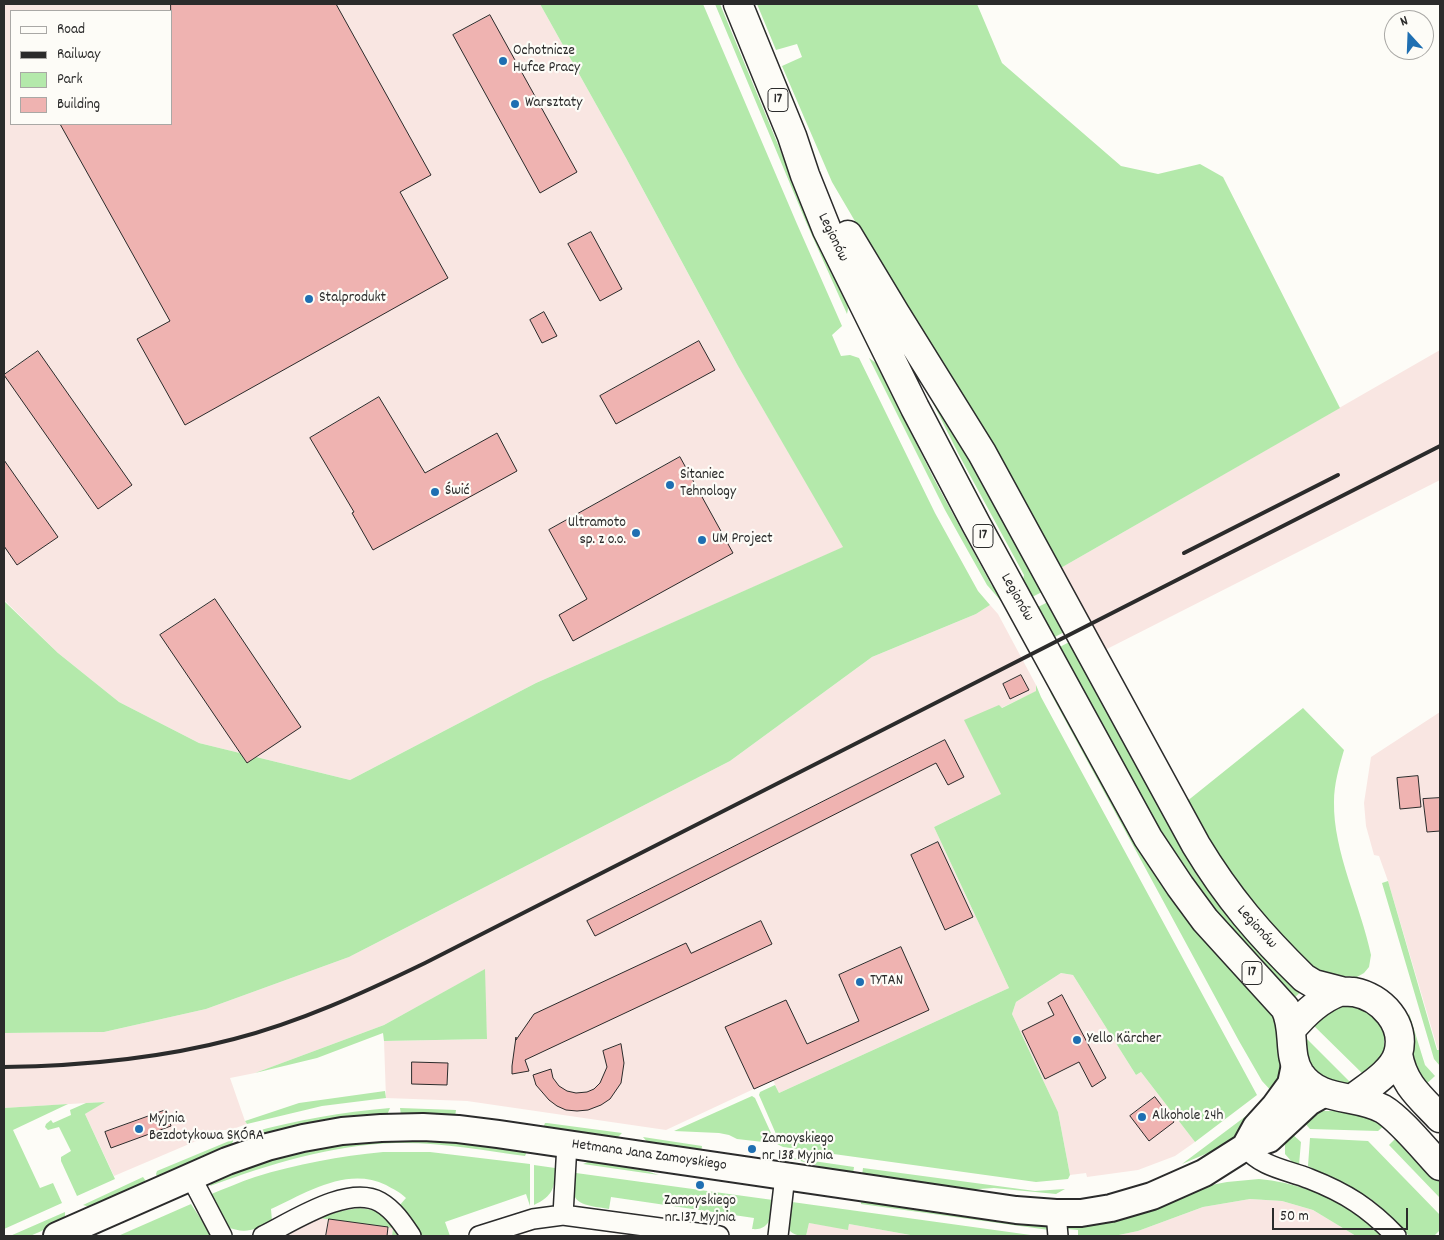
<!DOCTYPE html>
<html>
<head>
<meta charset="utf-8">
<style>
	body { margin:0 }
	#map { position:relative; width:1444px; height:1240px; overflow:hidden; background:#fdfcf7; font-family:Dekko,sans-serif }
	canvas { display:block }
	.frame { position:absolute; inset:0; border:5px solid #2b2b2b; pointer-events:none }
	.legend { position:absolute; left:10px; top:10px; width:162px; height:115px; box-sizing:border-box; background:#fdfcf7; border:1px solid #a9a8a5; margin:0; padding:6px 9px; list-style:none; font-size:15px; color:#2b2b2b }
	.legend li { display:flex; align-items:center; gap:10px; height:25px }
	.legend b { width:25px; border:1px solid #a9a8a5 }
	.north { position:absolute; left:1384px; top:10px; width:50px; height:50px; box-sizing:border-box; background:#fdfcf7; border:1px solid #a9a8a5; border-radius:50%; rotate:340deg; font-size:14px; font-weight:700; line-height:20px; text-align:center; color:#2b2b2b }
	.north::after { content:''; display:block; margin:auto; width:18px; height:22px; background:#1f6fb2; clip-path:polygon(50% 0,100% 100%,50% 72%,0 100%) }
	.scale { position:absolute; left:1272px; top:1208px; width:136px; height:22px; box-sizing:border-box; border:2px solid #2b2b2b; border-top:0; padding-left:6px; font-size:15px; line-height:18px; white-space:nowrap; color:#2b2b2b; -webkit-text-stroke:4px #fdfcf7; paint-order:stroke }
</style>
</head>
<body>
<div id="map">
<canvas width="1444" height="1240"></canvas>
<div class="frame"></div>
<ul class="legend">
<li><b style="height:6px;background:#fdfcf7"></b>Road</li>
<li><b style="height:6px;background:#2b2b2b"></b>Railway</li>
<li><b style="height:14px;background:#b4e9ab"></b>Park</li>
<li><b style="height:14px;background:#efb3b1"></b>Building</li>
</ul>
<div class="north">N</div>
<div class="scale">50 m</div>
</div>
<script>
const ctx = document.querySelector('canvas').getContext('2d');
ctx.lineJoin = 'round';
function fillPath(path, color) {
  ctx.fillStyle = color;
  ctx.fill(path, 'evenodd');
}
function strokePath(path, color, width, dash) {
  ctx.strokeStyle = color;
  ctx.lineWidth = width;
  ctx.lineCap = dash ? 'butt' : 'round';
  ctx.setLineDash(dash || []);
  ctx.stroke(path);
}
function write(font, color, halo, rows, align = 'center') {
  ctx.font = font + ' Dekko,sans-serif';
  ctx.lineWidth = 4.5;
  ctx.setLineDash([]);
  ctx.textBaseline = 'middle';
  ctx.strokeStyle = halo;
  ctx.fillStyle = color;
  for (const [text, x, y, turn = 0] of rows) {
    ctx.save();
    ctx.translate(x, y);
    ctx.rotate((+turn || 0) * Math.PI / 180);
    ctx.textAlign = isNaN(turn) ? turn : align;
    if (halo) ctx.strokeText(text, 0, 0);
    ctx.fillText(text, 0, 0);
    ctx.restore();
  }
}
const built = new Path2D(`
	M4,4h536l86,154 112,208 106,181 -308,136 -186,97 -151,-37 -80,-41 -61,-49 -54,-53zM11,11h160v113h-160z
	M1440,350v130l-337,171 -44,-82z
	M990,605l8,9 38,71 1,6 -36,17v86l-67,33 75,161 -230,105 -6,-13 -107,50 -199,-29 -81,-3 -2,-57 103,-2 -3,-69 -100,55 -129,48 -25,5 15,43 2,3 -17,6h-8l-108,46 -29,-62 18,-12 -99,6v-75l100,-1 102,-23 143,-52 381,-196 142,-104 104,-43zM166,1111l5,14 -60,22z
	M1440,712v338h-2l-50,-169 -9,-25 -5,-1 -8,-29 -2,-23 7,-46z
	M1061,973l12,2 63,100 5,-3 54,70 -20,14 -37,14 -51,7 -1,-4 -16,2 -12,-63 -46,-98 4,-12z
	M1250,1199l32,2 31,9 43,26h-242l24,-5 65,-24z
	M319,1218l74,10 -1,8h-108z
	M809,1223l39,6 1,-5 67,12h-110z`);
const green = new Path2D(`
	M540,4h163l94,220 45,102 -10,9 9,21 9,-1 9,3 76,155 43,78 12,14 -14,9 -104,43 -142,104 -381,196 -143,52 -102,23 -100,1v-432l54,52 61,49 80,41 151,37 186,-97 307,-136 -105,-181 -112,-208z
	M715,4h5l66,160 61,138 1,7 -1,5 -41,-92z
	M757,4h220l25,59 119,103 37,8 42,-10 23,13 117,231 -281,161 -227,-387 -50,-116 20,-9 -5,-13 -21,6z
	M896,329l150,261 -14,7 -9,-17 1,-5 -65,-120z
	M869,358l7,5 59,118 57,105 10,7 6,16 -21,-24 -42,-75z
	M1052,600l16,30 -17,9 -17,-30z
	M1073,640l229,351 -8,7 -59,-61 -68,-90 -111,-198z
	M1046,679l232,343 3,50 -1,8 -6,14 -12,-13 -23,-40 -188,-347z
	M1036,685l5,12 216,398 -62,47 -54,-70 -5,3 -63,-100 -12,-2 -45,29 -4,12 46,98 12,63 -2,4 -32,3 -253,-35 -6,-3 -1,-10 -17,-39 1,-3 15,-7 4,8 230,-105 -75,-161 67,-33 -37,-74 35,-15 3,3 34,-17z
	M1303,708l41,42c-5,17 -10,34 -10,52 -1,50 27,104 37,153l-2,12 -5,6 -7,4 -28,-2 -19,-8 -63,-64 -61,-101z
	M1388,881l49,169h3v16l-6,-7 -52,-176z
	M485,969l2,70 -103,2 -1,-8 -66,25 -62,15 129,-48z
	M1352,1004l18,8 9,10 5,12v20l-18,23 -56,-55 16,-14z
	M1409,1013l16,52 10,11 -11,10 -11,-20z
	M1305,1037l46,46c-20,1 -42,-10 -46,-31 -1,-5 0,-10 0,-15z
	M385,1091l1,7 -64,8 -75,18 -2,-3 54,-18z
	M752,1096l3,2 16,35 1,10 -35,-4 -8,-4 -10,-2 -45,-2z
	M105,1102l-20,12 30,65 -38,17 -16,-35v-4l10,-6 -12,-24 -11,3 -3,-3 1,-3 5,-4 2,3 18,-8 -1,-5 16,-7z
	M68,1104l-55,26 27,58 13,-5 9,20 -58,26v-121z
	M1262,1104c-8,9 -14,19 -22,28 -16,16 -38,23 -58,32z
	M390,1108l-3,7 -130,22 -7,-4c46,-13 92,-21 140,-25z
	M400,1108l56,2 -1,7 -54,-2z
	M1319,1111h40l26,14 -7,6 -68,-2 -7,-8z
	M545,1123h2l75,10 -6,6 -73,-11z
	M1291,1133l10,9 -2,23 -7,-3 -7,-8v-12z
	M415,1137l113,12 -3,7c-42,-6 -86,-14 -129,-13 -65,2 -126,21 -186,43l3,-6 85,-31z
	M643,1137l59,9 -1,7 -52,-9z
	M1397,1137l43,44v17l-51,-53z
	M1310,1138l58,3 72,74v15l-6,6h-25l-24,-25 -14,-12 -63,-33z
	M234,1139l-3,7 -73,33 -2,-5 1,-3z
	M383,1152h47l100,12v42l-4,-12 -81,28 5,14h-29l-22,-30 7,-8c-6,-6 -13,-9 -20,-13 -39,-19 -80,8 -115,24l1,12c-19,9 -26,14 -47,5l-16,-31c15,-6 31,-13 46,-18 42,-13 85,-21 128,-25z
	M786,1157l68,10 -1,7 -9,-1z
	M593,1160l37,6 29,9 -76,-11z
	M534,1165l21,3c0,20 -2,28 -21,37z
	M863,1168l172,23 30,-2 -9,5 -62,-6 -29,2 -103,-14z
	M576,1173l197,27c-1,14 -2,31 -21,29l2,-11 -143,-21 -2,12c-14,-3 -37,-2 -36,-21 0,-6 0,-10 3,-15z
	M143,1177l5,7 -58,23 -7,-2z
	M1259,1179c33,3 74,16 101,36 8,6 15,14 22,21h-26l-43,-26 -31,-9 -32,-2 -47,8 -65,24 -24,5h-36v-6l-11,-1 2,-4 137,-39 21,-4z
	M861,1197l182,27 6,6 -188,-26z
	M792,1202l246,34h-122l-67,-12 -1,6 -39,-7 -3,13c-25,0 -19,-17 -14,-34z
	M191,1204l21,32h-94z
	M359,1208c23,2 28,8 40,28h-7l1,-8 -74,-10 22,-7z
	M65,1212v4l-5,7 -30,13h-20z`);
const building = new Path2D(`
	M171,4h165l95,171 -31,17 48,86 -263,147 -48,-86 33,-18 -110,-197h111z
	M490,15l87,157 -37,21 -87,-158z
	M591,232l31,57 -22,12 -32,-57z
	M544,312l13,24 -15,7 -12,-23z
	M699,341l16,29 -99,54 -16,-28z
	M38,351l94,134 -34,24 -94,-134z
	M379,397l46,76 72,-40 20,38 -144,79 -21,-37 2,-1 -44,-74z
	M680,457l53,96 -160,88 -14,-26 28,-16 -38,-69z
	M4,460l54,77 -41,28 -13,-19z
	M215,599l86,128 -54,36 -87,-128z
	M1021,675l8,15 -19,9 -7,-15z
	M945,740l19,37 -16,8 -12,-22 -341,173 -8,-15z
	M1418,776l3,31 -21,2 -3,-31z
	M1440,798v33l-13,1 -4,-33z
	M938,842l35,75 -28,13 -34,-75z
	M761,921l11,23 -247,116 4,11 -17,3v-8l4,-29v3l18,-26 152,-71 5,10z
	M901,947l28,63 -175,79 -29,-62 61,-27 21,44 52,-23 -20,-46z
	M1062,995l44,83 -14,9 -13,-25 -34,17 -23,-48 32,-16 -6,-12z
	M621,1044l3,19 -3,20 -11,16 -9,6 -13,5 -11,1 -11,-1 -9,-4 -8,-6 -13,-15 -3,-10 18,-6 2,9 6,8 8,5 9,2 11,-1 7,-3 6,-6 7,-16 -4,-16z
	M412,1062l36,1 -1,22 -35,-1z
	M1155,1097l19,25 -25,19 -19,-25z
	M166,1110l5,16 -60,22 -6,-16z
	M329,1219l59,8 -1,9h-61z`);
const street = new Path2D(`
	M1245,1147c18,21 40,22 65,32 36,14 59,29 86,57
	M191,1177l31,59
	M1056,1213l2,23
	M563,1215l4,-71
	M263,1236c29,-14 85,-52 117,-34 14,8 23,22 31,34
	M479,1236l54,-17 30,-4 156,21
	M778,1236l7,-60`);
const secondary = new Path2D(`
	M1245,1147l11,-20 19,-21 16,-22 4,-19
	M57,1236l170,-75 40,-14 36,-9 39,-7 39,-3 42,-1 35,2 40,5 518,76 40,3h25l30,-5 41,-12 52,-23 41,-26 24,-8 40,-37 16,-9`);
const highway = new Path2D(`
	M738,4l54,132 13,39 22,55 88,178 61,116 172,314 32,48 25,34 80,88c11,21 2,46 15,66 20,29 56,20 83,35 17,10 42,41 57,57
	M848,235l47,78 87,140 214,392c32,53 64,90 108,133l10,6 27,7
	M1291,1030c13,-16 29,-31 48,-38 4,-1 10,0 15,0 27,5 53,32 44,62 -6,19 -31,33 -46,45
	M1398,1054c5,30 22,43 42,64`);
const rail = new Path2D(`
	M1184,553l154,-78
	M4,1067c77,-1 154,-8 230,-28 66,-17 129,-46 191,-76l1015,-517`);
const markers = [
	[503,61,5,"#1f6fb2"],
	[515,104,5,"#1f6fb2"],
	[309,299,5,"#1f6fb2"],
	[670,485,5,"#1f6fb2"],
	[435,492,5,"#1f6fb2"],
	[636,533,5,"#1f6fb2"],
	[702,540,5,"#1f6fb2"],
	[860,982,5,"#1f6fb2"],
	[1077,1040,5,"#1f6fb2"],
	[1142,1117,5,"#1f6fb2"],
	[139,1129,5,"#1f6fb2"],
	[752,1149,5,"#1f6fb2"],
	[700,1185,5,"#1f6fb2"]
];
const shields = [
	[778,100,20],
	[983,536,20],
	[1252,973,20]
];
const shieldNames = [
	["17",778,100],
	["17",983,536],
	["17",1252,973]
];
const poiNames = [
	["Ochotnicze",513,52],
	["Hufce Pracy",513,69],
	["Warsztaty",525,104],
	["Stalprodukt",319,299],
	["Sitaniec",680,476],
	["Tehnology",680,493],
	["Świć",445,492],
	["Ultramoto",626,524,"right"],
	["sp. z o.o.",626,541,"right"],
	["UM Project",712,540],
	["TYTAN",870,982],
	["Yello Kärcher",1087,1040],
	["Alkohole 24h",1152,1117],
	["Myjnia",149,1120],
	["Bezdotykowa SKÓRA",149,1137],
	["Zamoyskiego",762,1140],
	["nr 138 Myjnia",762,1157],
	["Zamoyskiego",700,1202,"center"],
	["nr 137 Myjnia",700,1219,"center"]
];
const streetNames = [
	["Legionów",832,238,64],
	["Legionów",1016,598,61],
	["Legionów",1256,928,48],
	["Hetmana Jana Zamoyskiego",649,1156,8]
];
fillPath(built, '#f9e6e2');
fillPath(green, '#b4e9ab');
fillPath(building, '#efb3b1');
strokePath(building, '#2b2b2b', 1);
strokePath(street, '#2b2b2b', 22);
strokePath(secondary, '#2b2b2b', 30);
strokePath(highway, '#2b2b2b', 31);
strokePath(street, '#fdfcf7', 19);
strokePath(secondary, '#fdfcf7', 26);
strokePath(highway, '#fdfcf7', 28);
strokePath(rail, '#2b2b2b', 4);
for (const [x, y, r, color] of markers) {
  const dot = new Path2D();
  dot.arc(x, y, r, 0, 2 * Math.PI);
  ctx.fillStyle = color;
  ctx.fill(dot);
  strokePath(dot, '#fdfcf7', 2);
}
for (const [x, y, w] of shields) {
  const box = new Path2D();
  box.roundRect(x - w / 2, y - 11.5, w, 23, 4);
  ctx.fillStyle = '#fdfcf7';
  ctx.fill(box);
  strokePath(box, '#2b2b2b', 1);
}
write('bold 14px', '#2b2b2b', null, shieldNames);
write('15px', '#2b2b2b', '#fdfcf7', poiNames, 'left');
write('15px', '#2b2b2b', '#fdfcf7', streetNames);
</script>
</body>
</html>
